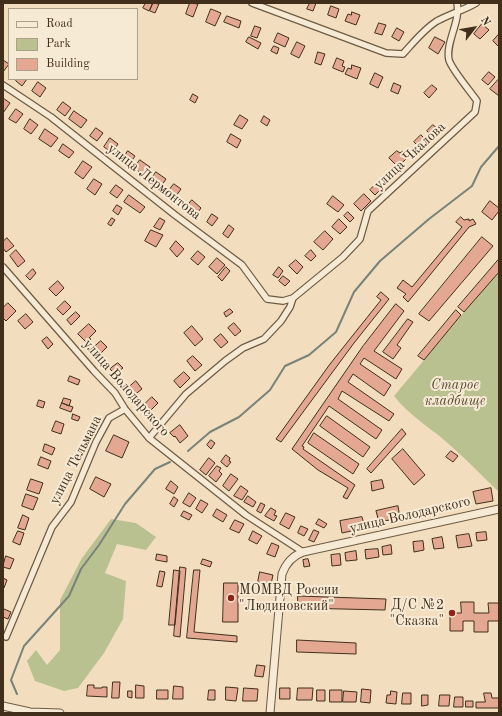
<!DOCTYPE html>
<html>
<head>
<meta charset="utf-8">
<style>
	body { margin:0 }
	#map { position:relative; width:502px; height:716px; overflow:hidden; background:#f2debe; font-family:"Old Standard TT",serif }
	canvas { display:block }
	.frame { position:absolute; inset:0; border:4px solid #412f1b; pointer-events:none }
	.legend { position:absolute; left:8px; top:8px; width:130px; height:72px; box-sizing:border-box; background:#f7ead5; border:1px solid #ae9f8b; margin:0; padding:5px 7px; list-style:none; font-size:12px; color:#412f1b }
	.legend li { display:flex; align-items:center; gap:8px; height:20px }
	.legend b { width:20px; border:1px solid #ae9f8b }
	.north { position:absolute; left:454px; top:8px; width:40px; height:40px; -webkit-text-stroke:3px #f7ead5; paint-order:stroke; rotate:59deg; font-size:11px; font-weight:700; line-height:16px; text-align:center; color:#412f1b }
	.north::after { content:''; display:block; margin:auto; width:14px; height:18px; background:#412f1b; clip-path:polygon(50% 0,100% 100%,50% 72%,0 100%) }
</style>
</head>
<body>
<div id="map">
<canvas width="502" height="716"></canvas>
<div class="frame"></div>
<ul class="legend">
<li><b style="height:5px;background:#f7ead5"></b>Road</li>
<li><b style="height:11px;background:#bac191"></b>Park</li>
<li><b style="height:11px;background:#e3a792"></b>Building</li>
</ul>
<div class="north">N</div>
</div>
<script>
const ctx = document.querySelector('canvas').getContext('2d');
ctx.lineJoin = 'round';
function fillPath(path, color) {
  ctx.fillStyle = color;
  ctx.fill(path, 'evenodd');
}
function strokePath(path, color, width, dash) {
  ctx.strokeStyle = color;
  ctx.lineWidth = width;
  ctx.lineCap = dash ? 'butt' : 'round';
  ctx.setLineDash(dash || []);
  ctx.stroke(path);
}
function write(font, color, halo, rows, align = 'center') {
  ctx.font = font + ' "Old Standard TT",serif';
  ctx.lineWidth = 4;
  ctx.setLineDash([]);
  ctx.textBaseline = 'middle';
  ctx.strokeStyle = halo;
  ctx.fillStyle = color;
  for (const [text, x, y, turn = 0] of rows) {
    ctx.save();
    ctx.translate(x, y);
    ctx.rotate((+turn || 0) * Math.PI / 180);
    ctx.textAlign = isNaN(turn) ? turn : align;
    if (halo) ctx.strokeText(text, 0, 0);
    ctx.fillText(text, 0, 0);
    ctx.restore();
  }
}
const green = new Path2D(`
	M499,272v220c-19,-18 -37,-37 -56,-53 -17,-14 -35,-25 -49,-43l91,-109z
	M111,519l25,4 20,14 -10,13 -29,-6 -12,29 21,8 -3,38 -19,34 -26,35 -14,3 -29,-10 -8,-20 9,-11 11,15 13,-15v-50l22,-42z`);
const stream = new Path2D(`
	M188,451l22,-19 29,-15 31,-27 15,-24 24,-11 27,-23 18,-40 26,-31 49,-42 43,-33 9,-19 18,-21
	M17,694l-6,-14 13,-34 45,-50 12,-27 18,-24 26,-41 30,-35 15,-7`);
const building = new Path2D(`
	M146,3h7l-4,8 -6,-3z
	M153,3l6,1 -4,9 -5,-2z
	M190,3l8,1 -5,13 -7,-3z
	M310,3h6l-3,8 -6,-2z
	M331,6l8,3 -3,9 -8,-3z
	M211,9l10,4 -6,13 -9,-4z
	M352,12l8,3 -4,10 -11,-4 3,-7 3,1z
	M227,16l14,5 -2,7 -15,-6z
	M379,23l7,2 -4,10 -7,-2z
	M482,24l7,6 -9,9 -6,-5z
	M255,26l6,2 -4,10 -6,-2z
	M397,28l7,4 -5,9 -7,-4z
	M278,33l11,5 -4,9 -11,-5z
	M499,34v13l-6,-6z
	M249,37l12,6 -3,6 -12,-7z
	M435,37l10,5 -7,12 -9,-6z
	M297,42l8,4 -6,12 -8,-4z
	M274,46l5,2 -2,6 -6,-3z
	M318,52l7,2 -4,11 -6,-2z
	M337,58l7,3 -2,5 3,1 -2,5 -10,-4z
	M3,60l6,4 -6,8z
	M352,65l9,3 -4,11 -12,-5 3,-6 3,1z
	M489,72l6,5 -7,8 -6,-5z
	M375,73l8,4 -5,11 -8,-4z
	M17,79h10l-5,7 -6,-5z
	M498,80l1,1v15l-9,-7z
	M38,82l8,6 -6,9 -8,-6z
	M394,83l7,3 -3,8 -7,-3z
	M432,85l5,4 -8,9 -5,-5z
	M193,94l5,3 -3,6 -5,-3z
	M3,98l7,5 -7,10z
	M63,102l8,6 -6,8 -8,-6z
	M16,109l7,5 -7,9 -7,-4z
	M74,111l13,9 -6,8 -12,-9z
	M240,115l8,5 -6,9 -8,-4z
	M264,116l6,4 -3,6 -6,-4z
	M30,119l8,6 -7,9 -7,-5z
	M433,125l4,3 3,-3 4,5 -9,9 -8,-8z
	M96,128l7,5 -6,8 -7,-5z
	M45,129l13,9 -7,9 -12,-8z
	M231,134l10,6 -4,8 -10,-6z
	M421,135l9,9 -7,7 -9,-9z
	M110,138l8,6 -6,9 -8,-6z
	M63,144l11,8 -5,6 -10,-7z
	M128,151l7,5 -6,9 -7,-5z
	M397,151l3,2 3,-2 3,3 -3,2 3,3 -8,8 -9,-9z
	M140,160l10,7 -5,9 -11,-8z
	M83,161l9,6 -9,12 -8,-6z
	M156,172l10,7 -6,9 -10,-7z
	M94,179l8,5 -7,11 -8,-6z
	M378,182l5,5 -8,8 -5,-5z
	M174,184l7,5 -7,10 -7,-6z
	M116,185l7,5 -6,8 -7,-5z
	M364,194l7,7 -10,10 -7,-7z
	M129,195l16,12 -5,6 -16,-11z
	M333,196l11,9 -6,7 -11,-8z
	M192,200l9,8 -5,7 -10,-7z
	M490,201l9,7v3l-7,9 -10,-8z
	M117,205l5,3 -4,7 -5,-4z
	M348,212l6,6 -4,4 -6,-6z
	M212,214l6,4 -6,8 -5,-4z
	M461,217l3,3 5,-1v2l4,-2 3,5 -7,3 -61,75 -5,-5 3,-3 -9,-6 6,-8 9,7 50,-60 -6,-5z
	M112,218l3,2 -4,6 -3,-2z
	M160,218l5,3 -5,9 -6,-3z
	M339,219l8,8 -7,7 -8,-7z
	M229,225l5,4 -6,9 -5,-4z
	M151,230l12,5 -7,12 -11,-6z
	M325,231l8,8 -10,11 -9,-8z
	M482,237l11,9 -64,75 -10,-7z
	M7,238l7,8 -8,6 -3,-4v-6z
	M176,241l8,8 -7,8 -7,-8z
	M16,250l9,11 -7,6 -8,-11z
	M311,250l5,6 -5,5 -6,-5z
	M198,251l7,6 -7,8 -7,-6z
	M217,258l8,7 -8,9 -8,-7z
	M499,259v13l-35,40 -6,-5z
	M296,260l7,7 -6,7 -8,-8z
	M226,267l4,4 -8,10 -4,-4z
	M279,267l4,4 -5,7 -5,-3z
	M33,269l3,4 -6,7 -4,-4z
	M283,276l7,5 -5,5 -6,-5z
	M58,281l6,7 -8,8 -7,-7z
	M381,292l8,7 -35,44 -73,99 -5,-3 54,-75 51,-64 -4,-3z
	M65,301l6,6 -8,8 -6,-6z
	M8,303l8,8 -10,10 -3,-3v-10z
	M396,304l8,7 -30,40 28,18 -6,10 -32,-21 -4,6 31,21 -7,11 -31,-22 -5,8 46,32 -5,7 -47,-30 -4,8 44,31 -6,9 -47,-33 -27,40 2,1 -1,2 52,36 -8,14 -4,-2 5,-9 -30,-18 -26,-21 71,-103z
	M230,309l3,3 -7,5 -2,-4z
	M456,310l5,5 -37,45 -6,-4z
	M76,312l4,4 -9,9 -4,-5z
	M26,314l7,8 -8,7 -7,-8z
	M408,319l5,3 -16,23 4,3 -8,11 -10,-7z
	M234,323l7,8 -6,5 -7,-8z
	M89,324l7,7 -7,7 2,1 -4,4 -9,-9z
	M192,326l11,13 -8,7 -11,-13z
	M221,334l7,8 -7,6 -7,-8z
	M47,337l6,7 -5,5 -6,-8z
	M101,341l6,6 -9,9 -6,-7z
	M193,356l9,9 -7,6 -8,-10z
	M118,363l5,5 -8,6 -5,-5z
	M184,372l6,6 -10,10 -6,-7z
	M70,376l10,4 -2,5 -10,-4z
	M136,381l6,8 -9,7 -6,-7z
	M152,397l6,6 -9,9 -6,-6z
	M64,398l7,2 -2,6 -7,-3z
	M39,400l6,2 -2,6 -6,-2z
	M62,403l11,4 -2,5 -11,-4z
	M73,414l7,3 -2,4 -6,-2z
	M327,416l43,31 -7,10 -43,-31z
	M56,421l8,3 -3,10 -9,-3z
	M180,425l8,11 -8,7 -5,-7 -1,1 -4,-4z
	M402,429l4,5 -35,39 -4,-4z
	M314,433l45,31 -6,10 -45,-31z
	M114,435l15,7 -7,16 -16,-7z
	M211,440l4,3 -4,6 -4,-4z
	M45,444l10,4 -3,7 -9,-4z
	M403,449l22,26 -11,10 -22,-26z
	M451,451l7,5 -5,6 -7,-5z
	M226,455l4,3 -1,3 2,1 -4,5 -6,-5z
	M41,457l10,4 -3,8 -10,-4z
	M209,458l6,5 -9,12 -6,-5z
	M217,466l4,2 -2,3 3,3 -6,8 -7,-6z
	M231,474l7,5 -9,12 -6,-5z
	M96,477l15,7 -7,13 -14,-8z
	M31,479l12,4 -4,11 -12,-4z
	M382,480l2,8 -12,3 -1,-9z
	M171,481l7,6 -4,7 -8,-5z
	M241,486l7,5 -6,9 -8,-4z
	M491,488l2,13 -17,3 -3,-12z
	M189,493l7,5 -6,9 -7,-4z
	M26,494l12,4 -5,12 -11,-4z
	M248,496l8,6 -3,5 -9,-5z
	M174,497l4,3 -4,7 -4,-3z
	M201,500l7,4 -6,9 -6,-4z
	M261,503l4,2 -4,8 -4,-2z
	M398,506l2,12 -21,4 -3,-11z
	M271,508l5,3 -2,4 3,1 -3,5 -9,-5z
	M217,509l10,6 -4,7 -10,-6z
	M184,511l8,4 -3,5 -8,-4z
	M286,513l9,4 -6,12 -9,-5z
	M23,515l6,3 -4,12 -7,-2z
	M362,517l3,11 -23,5 -2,-12z
	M319,519l8,5 -3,4 -8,-4z
	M235,520l9,4 -5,9 -9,-4z
	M301,526l7,3 -4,7 -6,-3z
	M314,530l5,2 -5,10 -5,-2z
	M18,531l6,2 -4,12 -7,-3z
	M253,531l9,5 -5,8 -8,-4z
	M486,532l1,8 -10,1 -1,-8z
	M469,534l3,12 -14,2 -2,-12z
	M442,537l2,11 -10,1 -2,-10z
	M423,541l1,9 -10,2 -1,-10z
	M272,543l7,3 -4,11 -8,-3z
	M391,545l1,9 -9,1 -1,-8z
	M378,549l1,8 -13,2 -1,-9z
	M356,551l1,9 -11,1 -1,-8z
	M157,554l10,2v6l-11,-2z
	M340,554l1,11 -9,1 -1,-11z
	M6,556l8,3 -4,10 -7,-2z
	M203,559l9,3 -2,5 -9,-3z
	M308,559l2,7 -6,1 -1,-7z
	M180,567l6,1 -6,69 -6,-1z
	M174,570l6,1 -5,54h-6z
	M194,570h6l-6,62 43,4v6l-50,-4z
	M160,571l5,1 -3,15 -5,-1z
	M260,572l13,3 -2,9 -13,-2z
	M3,578l4,2 -3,8 -1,-1z
	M224,583h14v39h-15z
	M298,596l88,3 -1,11 -87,-2z
	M461,602h13v11h15l-1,-10h11v18h-11v11h-14v-11h-11v10h-13v-18h11z
	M4,609l7,3 -3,7 -5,-2z
	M297,640l59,3v11l-59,-2z
	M257,665l8,1 -2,11 -8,-1z
	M113,682h7l-1,16h-7z
	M88,685h6v3h8v-1h5v10l-20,-1z
	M136,685l8,1v12h-8z
	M174,686l9,1v12h-10z
	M226,687l12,1 -2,13 -10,-1z
	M244,688l14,1 -1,12h-14z
	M280,688h10v11h-10z
	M298,688h15l-1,12h-15z
	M362,689l9,1 -1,13 -9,-1z
	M157,690h11v9h-11z
	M209,690h6v10h-7z
	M317,690h8v11h-8z
	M330,690h12v12h-12z
	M128,691h4v7l-4,-1z
	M344,691l13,1 -1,10h-13z
	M391,691l6,1 -1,12 -10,-1 1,-8h3z
	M403,693h8v11h-9z
	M484,693h7l1,5h7v10h-23v-6h9z
	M422,695h6v10l-6,1z
	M440,695h10l-1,11h-10z
	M455,697h8v10h-9z
	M466,701h7v6h-7z`);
const minor = new Path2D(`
	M252,3l134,50 17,1c10,-11 21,-25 34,-33 13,-7 27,-11 39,-18
	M3,85l48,32 124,98 67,50 25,34 16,2 10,-3 50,-41 17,-18 8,-28 107,-99 2,-11c-6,-9 -25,-31 -28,-41 -4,-17 12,-39 8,-57
	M3,267l91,104 21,22 10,16 24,29 97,77 57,37
	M149,438l37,-44 39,-33 18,-13 21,-9 17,-18 9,-14 3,-9
	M6,637l46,-110 19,-25 25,-60 13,-24 16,-9`);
const tertiary = new Path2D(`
	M3,706l27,6 30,1
	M270,713l12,-139c4,-11 10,-18 21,-22l196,-43`);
const markers = [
	[231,598,4,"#8f2418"],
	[452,613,4,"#8f2418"]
];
const streetNames = [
	["улица Чкалова",410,156,-43],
	["улица Лермонтова",154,182,38],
	["улица Володарского",126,388,49],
	["улица Тельмана",76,460,-63],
	["улица Володарского",410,515,-13]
];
const parkNames = [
	["Старое",455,385],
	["кладбище",455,401]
];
const poiNames = [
	["МОМВД России",239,590],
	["\"Людиновский\"",239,606],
	["Д/С №2",444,605,"right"],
	["\"Сказка\"",444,621,"right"]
];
fillPath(green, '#bac191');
strokePath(stream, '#78837a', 2);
fillPath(building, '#e3a792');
strokePath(building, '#412f1b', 1);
strokePath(minor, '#6d5b44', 8);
strokePath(tertiary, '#6d5b44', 9);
strokePath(minor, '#f7ead5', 5.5);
strokePath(tertiary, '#f7ead5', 7);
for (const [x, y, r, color] of markers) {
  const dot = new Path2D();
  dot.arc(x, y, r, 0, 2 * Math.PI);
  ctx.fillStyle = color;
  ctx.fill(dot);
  strokePath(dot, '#f7ead5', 1.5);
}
write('14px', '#412f1b', '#f7ead5', streetNames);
write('italic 14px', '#594c33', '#f7ead5', parkNames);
write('14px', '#412f1b', '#f7ead5', poiNames, 'left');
</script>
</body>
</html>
